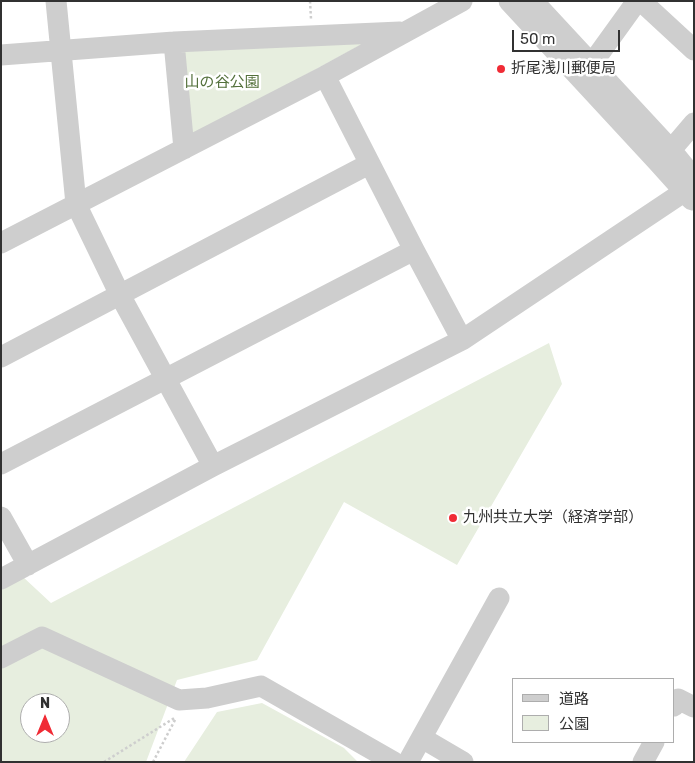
<!DOCTYPE html>
<html>
<head>
<meta charset="utf-8">
<style>
	body { margin:0 }
	#map { position:relative; width:695px; height:763px; overflow:hidden; background:#fff; font-family:Rubik,"Noto Sans JP",sans-serif }
	canvas { display:block }
	.frame { position:absolute; inset:0; border:2px solid #313131; pointer-events:none }
	.legend { position:absolute; left:512px; top:678px; width:162px; height:65px; box-sizing:border-box; background:#fff; border:1px solid #adadad; margin:0; padding:6px 9px; list-style:none; font-size:15px; color:#313131 }
	.legend li { display:flex; align-items:center; gap:10px; height:25px }
	.legend b { width:25px; border:1px solid #adadad }
	.north { position:absolute; left:20px; top:693px; width:50px; height:50px; box-sizing:border-box; background:#fff; border:1px solid #adadad; border-radius:50%; rotate:0deg; font-size:14px; font-weight:700; line-height:20px; text-align:center; color:#313131 }
	.north::after { content:''; display:block; margin:auto; width:18px; height:22px; background:#f02b35; clip-path:polygon(50% 0,100% 100%,50% 72%,0 100%) }
	.scale { position:absolute; left:512px; top:30px; width:108px; height:22px; box-sizing:border-box; border:2px solid #313131; border-top:0; padding-left:6px; font-size:15px; line-height:18px; white-space:nowrap; color:#313131; -webkit-text-stroke:4px #fff; paint-order:stroke }
</style>
</head>
<body>
<div id="map">
<canvas width="695" height="763"></canvas>
<div class="frame"></div>
<ul class="legend">
<li><b style="height:6px;background:#cecece"></b>道路</li>
<li><b style="height:14px;background:#e7eedf"></b>公園</li>
</ul>
<div class="north">N</div>
<div class="scale">50 m</div>
</div>
<script>
const ctx = document.querySelector('canvas').getContext('2d');
ctx.lineJoin = 'round';
function fillPath(path, color) {
  ctx.fillStyle = color;
  ctx.fill(path, 'evenodd');
}
function strokePath(path, color, width, dash) {
  ctx.strokeStyle = color;
  ctx.lineWidth = width;
  ctx.lineCap = dash ? 'butt' : 'round';
  ctx.setLineDash(dash || []);
  ctx.stroke(path);
}
function write(font, color, halo, rows, align = 'center') {
  ctx.font = font + ' Rubik,"Noto Sans JP",sans-serif';
  ctx.lineWidth = 5;
  ctx.setLineDash([]);
  ctx.textBaseline = 'middle';
  ctx.strokeStyle = halo;
  ctx.fillStyle = color;
  for (const [text, x, y, turn = 0] of rows) {
    ctx.save();
    ctx.translate(x, y);
    ctx.rotate((+turn || 0) * Math.PI / 180);
    ctx.textAlign = isNaN(turn) ? turn : align;
    if (halo) ctx.strokeText(text, 0, 0);
    ctx.fillText(text, 0, 0);
    ctx.restore();
  }
}
const green = new Path2D(`
	M366,42l-175,95 -9,-87z
	M549,343l13,41 -105,181 -113,-63 -87,158 -80,20 -31,82h-145v-175l21,-11 29,27zM30,703h30v30h-30z
	M262,703l82,45 14,14h-174l33,-50z`);
const path = new Path2D(`
	M310,1l1,18
	M104,762l72,-45
	M153,762l23,-44`);
const minor = new Path2D(`
	M56,1l20,203 44,91 93,171
	M509,1l148,160 35,39
	M533,1l138,149 23,28
	M641,1l53,49
	M174,42l10,107
	M1,55l173,-13 226,-10
	M325,76l89,174 48,90
	M583,76l54,-75
	M659,159l12,-9 23,-27
	M1,243l324,-167 137,-75
	M1,357l368,-193
	M1,464l413,-214
	M1,517l27,48
	M1,579l212,-113 249,-126 232,-155
	M1,658l41,-21 137,63 28,-2 54,-12 133,76
	M674,706l4,-7 16,8
	M422,738l41,24
	M408,762l91,-164
	M643,762l11,-20`);
const markers = [
	[501,69,5,"#f02b35"],
	[453,518,5,"#f02b35"]
];
const poiNames = [
	["折尾浅川郵便局",511,69],
	["九州共立大学（経済学部）",463,518]
];
const parkNames = [
	["山の谷公園",222,83]
];
fillPath(green, '#e7eedf');
strokePath(path, '#cecece', 2.5, [2.5, 2.5]);
strokePath(minor, '#cecece', 21);
for (const [x, y, r, color] of markers) {
  const dot = new Path2D();
  dot.arc(x, y, r, 0, 2 * Math.PI);
  ctx.fillStyle = color;
  ctx.fill(dot);
  strokePath(dot, '#fff', 2);
}
write('15px', '#313131', '#fff', poiNames, 'left');
write('15px', '#53703b', '#fff', parkNames);
</script>
</body>
</html>
